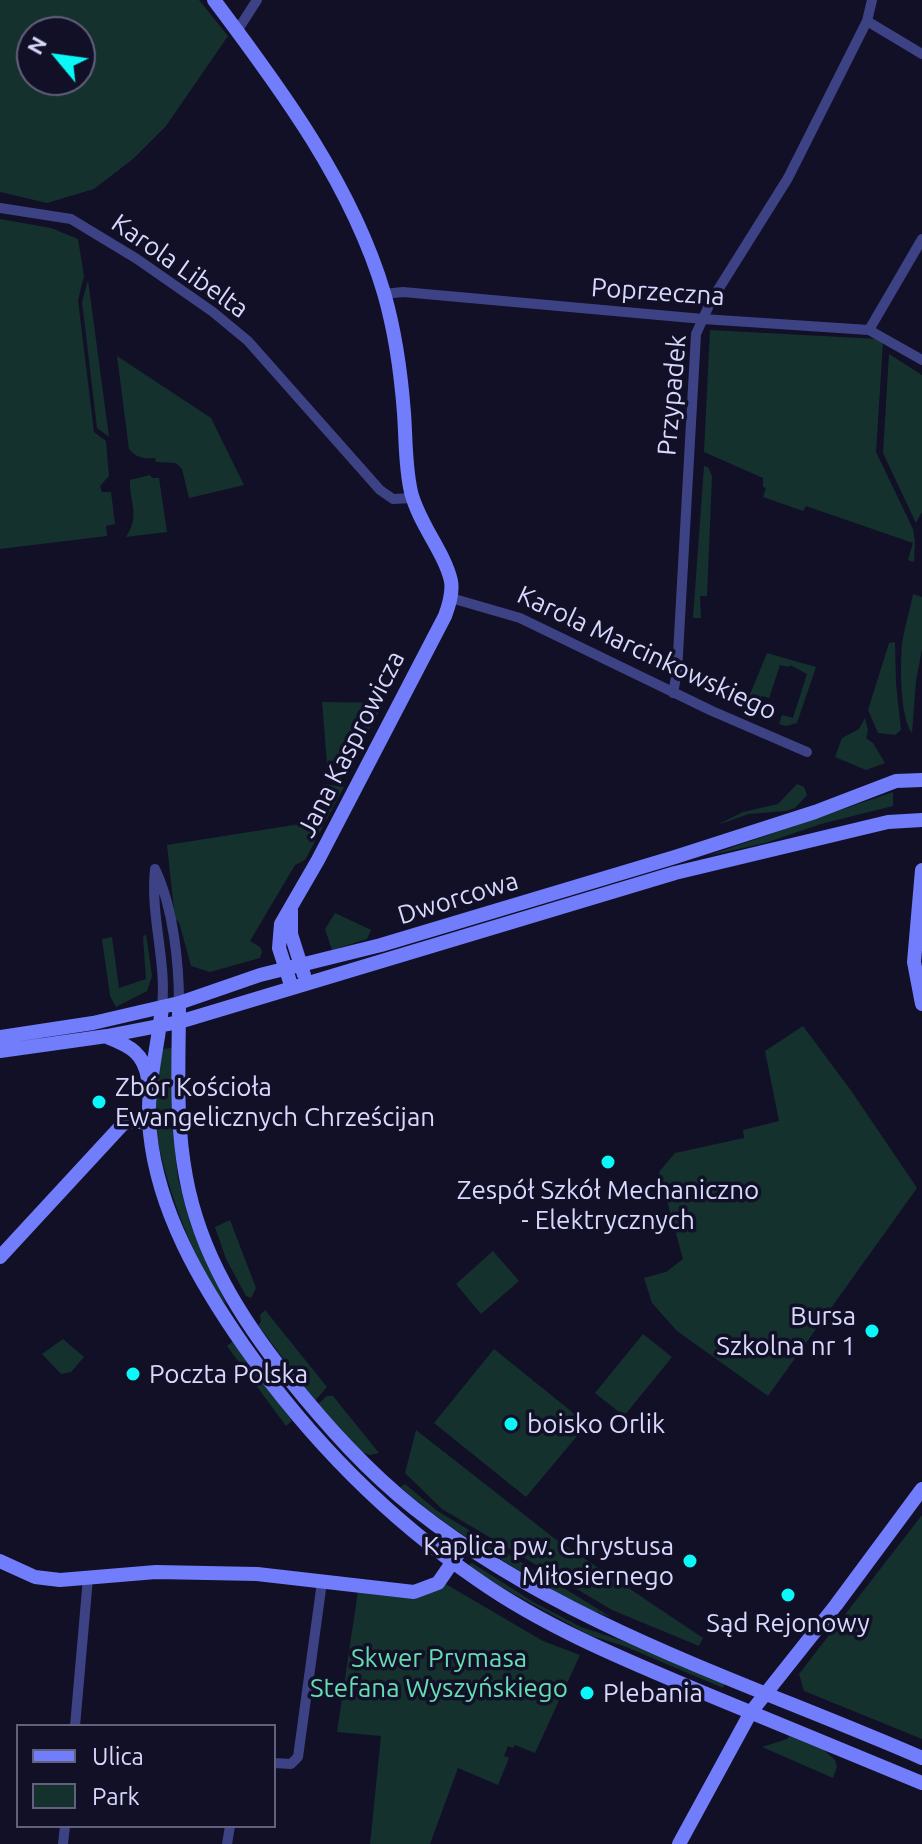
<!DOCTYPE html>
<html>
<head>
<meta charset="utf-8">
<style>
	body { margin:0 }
	#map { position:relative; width:922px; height:1844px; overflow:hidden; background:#121027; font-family:Ubuntu,sans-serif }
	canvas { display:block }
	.legend { position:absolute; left:16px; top:1724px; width:260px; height:104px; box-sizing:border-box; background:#121027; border:2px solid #61607d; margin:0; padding:10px 14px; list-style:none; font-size:24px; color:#d8d8fe }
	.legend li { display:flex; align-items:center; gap:16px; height:40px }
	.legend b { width:40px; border:2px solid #61607d }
	.north { position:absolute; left:16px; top:16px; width:80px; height:80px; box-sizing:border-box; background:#121027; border:2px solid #61607d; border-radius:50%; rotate:299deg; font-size:22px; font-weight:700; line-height:32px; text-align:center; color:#d8d8fe }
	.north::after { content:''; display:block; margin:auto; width:28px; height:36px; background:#0af8f7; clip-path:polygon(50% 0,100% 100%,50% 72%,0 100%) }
</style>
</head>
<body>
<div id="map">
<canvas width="922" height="1844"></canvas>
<ul class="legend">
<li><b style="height:10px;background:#727dfb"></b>Ulica</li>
<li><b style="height:22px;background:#14312d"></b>Park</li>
</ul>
<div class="north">N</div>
</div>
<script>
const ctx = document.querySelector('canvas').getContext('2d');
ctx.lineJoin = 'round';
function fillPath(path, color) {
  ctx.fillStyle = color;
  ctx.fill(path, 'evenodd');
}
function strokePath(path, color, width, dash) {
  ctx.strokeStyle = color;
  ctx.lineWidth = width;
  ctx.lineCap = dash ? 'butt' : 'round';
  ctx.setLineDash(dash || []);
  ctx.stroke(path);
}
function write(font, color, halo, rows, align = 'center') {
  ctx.font = font + ' Ubuntu,sans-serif';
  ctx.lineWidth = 7;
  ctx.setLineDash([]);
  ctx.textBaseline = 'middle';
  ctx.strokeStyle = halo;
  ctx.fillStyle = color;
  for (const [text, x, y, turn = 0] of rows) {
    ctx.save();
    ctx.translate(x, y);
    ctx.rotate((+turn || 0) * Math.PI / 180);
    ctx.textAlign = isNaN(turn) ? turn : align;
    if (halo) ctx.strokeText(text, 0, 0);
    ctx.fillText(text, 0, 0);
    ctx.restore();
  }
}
const green = new Path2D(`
	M0,0h199l29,36 -62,90 -33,33 -39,30 -47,14 -47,-11zM80,32v48h-48v-48z
	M0,219l51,9 27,11 6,37 -6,24 16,132 12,9 3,35 -9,10 2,6h9l4,32 -9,2 1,10 -107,13z
	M88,280l21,157 -12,-9 -15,-126z
	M710,330l168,9 5,3 -7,110 37,77 2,13 -1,20 -6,-2 5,-17 -107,-37 -3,5 -40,-14 3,-9 -3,-1v-9l-59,-26z
	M889,354l33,21v137l-6,11 -33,-70z
	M117,356l94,62 33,67 -55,13 -7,-29 -6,-6 -20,-1 -1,-4c-12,1 -18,0 -26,-9z
	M704,466l4,1 4,9 -5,120h-7l1,22h-8z
	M150,475l2,3h7l8,54 -41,5c15,-23 3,-34 4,-57z
	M913,594l9,3v52l-6,32 -4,52c-12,-15 -12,-69 -10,-88 2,-17 8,-34 11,-51z
	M895,642l1,42 5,46 -6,5 -17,-2 -10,-23 21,-67z
	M767,653l49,14 -19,56 -11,3 -7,-2 3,-9 11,3 14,-44 -17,-9 -1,2 -9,-2 -11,33 -7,-2 -2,6 7,3 -1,5 7,3 -2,8 -27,-12z
	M322,702l62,1 -34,61 -4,3 -19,-3z
	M865,718l3,12 -2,8 7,5 12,20 -19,7 -31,-13 7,-19 17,-9z
	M324,784l20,3 -39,73 -10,5 -45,76 10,6 2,5 -2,6 -50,14 -19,-6 -12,-44 -4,-3 -8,-74 152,-24 -2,-28z
	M797,784l7,3 3,8 -12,13 -9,3 -37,3 -32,11 26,-13 35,-8z
	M893,792v14l-72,18 -56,19 -58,13z
	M335,913l36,17 -4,9 -35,11 -7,-21z
	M146,934l6,42 -5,15 -31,16 -6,-11 -8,-57 10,-2 7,51 27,-9 -3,-42z
	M803,1026l49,66 65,96 -149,208 -91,-65 -25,-28 -8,-25 22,-6 17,-13 -24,-87 16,-19 69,-15 -1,-8 36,-9 -14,-70z
	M172,1048l2,93 4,38 12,44 18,44 19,38c-30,-31 -69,-138 -71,-182 -2,-25 3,-49 6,-74z
	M230,1220l26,68 -5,10 -5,-2 -20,-37 -11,-32z
	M493,1251l26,30 -38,33 -25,-30z
	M265,1310l62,77 -12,14 -57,-76 3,-3 -1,-7z
	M643,1334l29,23 -48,59 -29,-23z
	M63,1339l21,18 -13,15 -10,2 -19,-20z
	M233,1341l59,80 -6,5 -59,-80z
	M494,1349l93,75 -61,73 -92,-74z
	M327,1396h6l46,57 -9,2 -9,-3 -43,-48z
	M416,1430l138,108 149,100 -4,8 -87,-36 -170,-101 -37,-36z
	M405,1484l31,26 175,107c-26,-7 -49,-21 -72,-35 -49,-28 -97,-59 -139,-95z
	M922,1515v224l-118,-48 -5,-17z
	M472,1563l63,40 46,24 48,16 96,40 -2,5 -99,-42 -35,-11 -88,-48 -30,-20 -2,-3z
	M444,1583l99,58 37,14 -45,98 -20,-8 -2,3 -5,-2 -4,10 5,2 -11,27 -40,-17 -28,76h-60l11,-108 -44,-4 21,-141c29,3 63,14 86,-8z
	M789,1736l35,14 11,10 2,7 -4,11 -71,-31 25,-8z`);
const street = new Path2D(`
	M867,21l55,33
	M237,31l20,-31
	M0,208l71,11 66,40 76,53 35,29 132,149 13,9 19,-1
	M384,294l19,-2 300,27 166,11 53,30
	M869,330l53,-91
	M451,598l69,20 192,93 95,41
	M673,693l4,-21 19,-338 15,-33 77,-123 79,-157 5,-21
	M155,869c-5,47 12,92 7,138
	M156,871c17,37 23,91 23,132
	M75,1726l13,-148
	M274,1763l17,1 7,-7 24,-175
	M63,1844l2,-18
	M227,1844l3,-18`);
const secondary = new Path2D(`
	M214,0c67,89 138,185 170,293 11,38 17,81 20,120 2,27 1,53 7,79 8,32 34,61 40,89 2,12 -2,24 -6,35l-127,244 -37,64 -2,24 13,40
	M922,870l-8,92 8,42
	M291,910v24l13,41
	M179,1003c0,57 -4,117 7,174 14,77 55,142 103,202 38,47 78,92 126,130 149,118 335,174 507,249
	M162,1007c-4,42 -17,84 -12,126 8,78 50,150 94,213 64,91 142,171 234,234 67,47 145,79 221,111 74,31 149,61 223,92
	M0,1037l93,-14 86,-20 81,-28 121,-30 294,-88 140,-45 81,-31 26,-1
	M107,1037c23,9 37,16 41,42
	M0,1051l107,-15 72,-14 496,-149 213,-51 34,-2
	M0,1257l122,-132 7,-4 20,2
	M0,1561l35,16 25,3 96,-8 101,2 157,18 24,-9 20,-29
	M679,1844l72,-132 85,-107 86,-116`);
const markers = [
	[99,1102,8,"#0af8f7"],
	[608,1162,8,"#0af8f7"],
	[872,1331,8,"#0af8f7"],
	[133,1374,8,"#0af8f7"],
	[511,1424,8,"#0af8f7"],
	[690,1561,8,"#0af8f7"],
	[788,1595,8,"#0af8f7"],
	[587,1693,8,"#0af8f7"]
];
const streetNames = [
	["Karola Libelta",180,266,35],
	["Poprzeczna",658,292,4],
	["Przypadek",672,395,-85],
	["Karola Marcinkowskiego",647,653,25],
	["Jana Kasprowicza",351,744,-63],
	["Dworcowa",458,898,-17]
];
const poiNames = [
	["Zbór Kościoła",115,1087],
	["Ewangelicznych Chrześcijan",115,1117],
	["Zespół Szkół Mechaniczno",608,1190,"center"],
	["- Elektrycznych",608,1220,"center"],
	["Bursa",856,1316,"right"],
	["Szkolna nr 1",856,1346,"right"],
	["Poczta Polska",149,1374],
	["boisko Orlik",527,1424],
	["Kaplica pw. Chrystusa",674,1546,"right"],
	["Miłosiernego",674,1576,"right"],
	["Sąd Rejonowy",788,1623,"center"],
	["Plebania",603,1693]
];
const parkNames = [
	["Skwer Prymasa",439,1658],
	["Stefana Wyszyńskiego",439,1688]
];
fillPath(green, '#14312d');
strokePath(street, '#3d4285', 10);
strokePath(secondary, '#727dfb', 14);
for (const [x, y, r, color] of markers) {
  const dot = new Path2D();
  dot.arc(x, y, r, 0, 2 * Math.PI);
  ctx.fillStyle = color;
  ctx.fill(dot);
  strokePath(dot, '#121027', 3);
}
write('26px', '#d8d8fe', '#121027', streetNames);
write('26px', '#d8d8fe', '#121027', poiNames, 'left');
write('26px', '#65ddb2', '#121027', parkNames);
</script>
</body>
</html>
